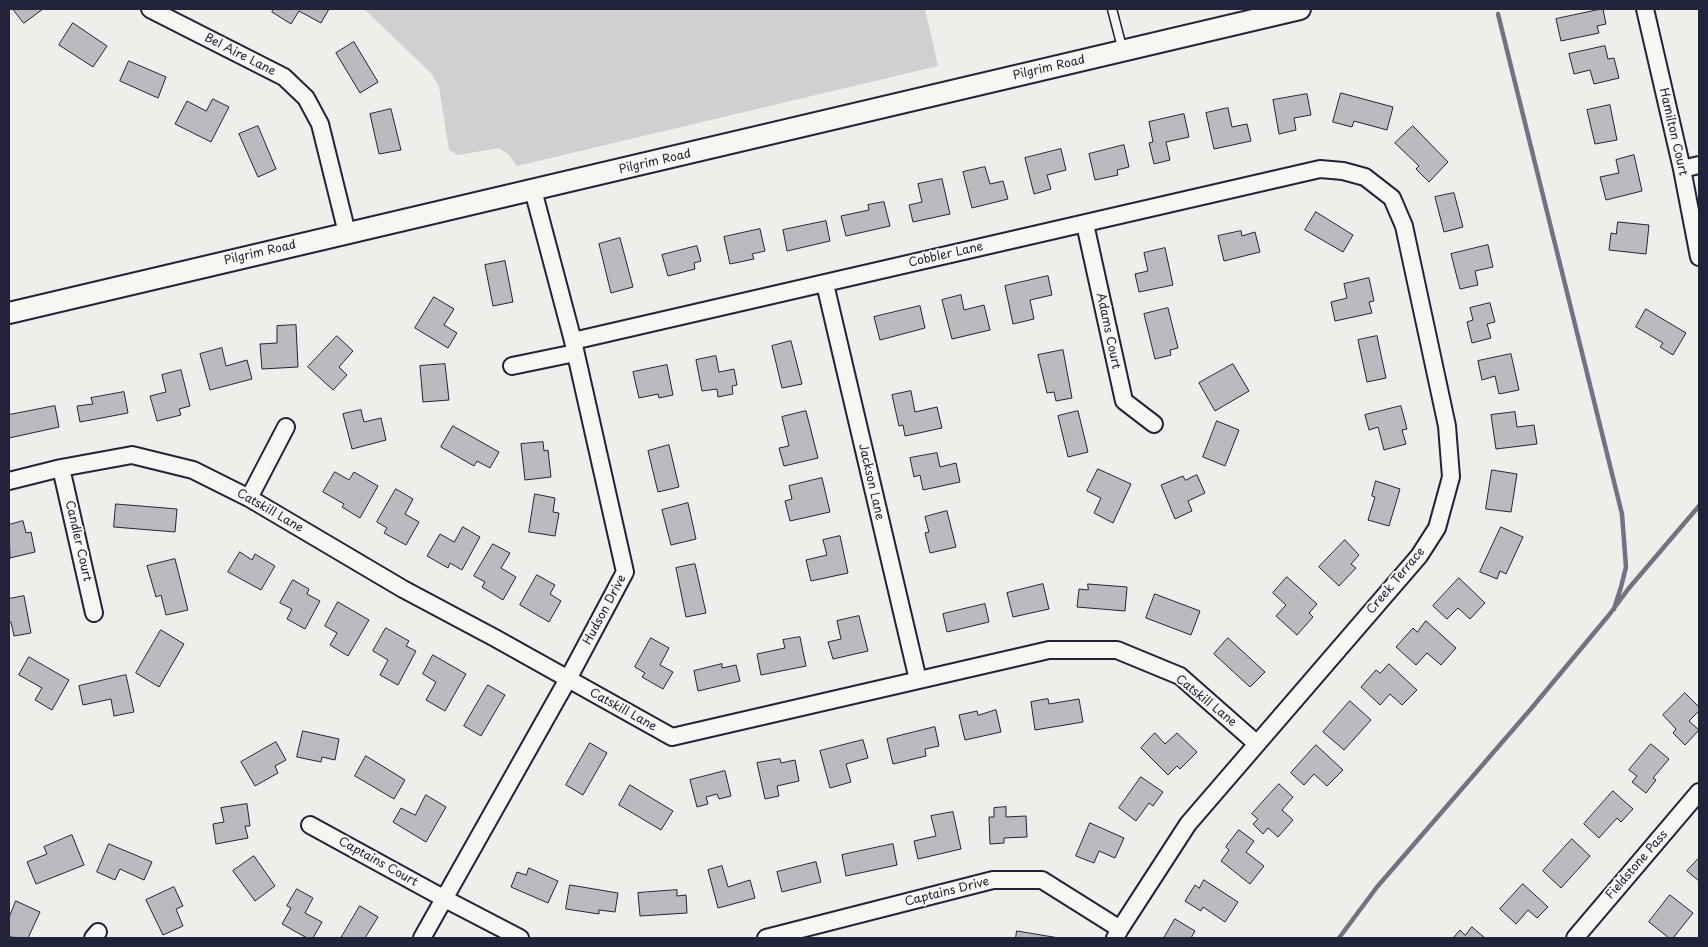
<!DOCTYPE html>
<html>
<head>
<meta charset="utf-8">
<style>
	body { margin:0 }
	#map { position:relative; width:1708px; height:947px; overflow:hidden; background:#eeeeeb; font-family:"Playpen Sans",sans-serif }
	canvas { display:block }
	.frame { position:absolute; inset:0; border:10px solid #22223b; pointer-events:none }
</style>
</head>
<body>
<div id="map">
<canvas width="1708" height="947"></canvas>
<div class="frame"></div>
</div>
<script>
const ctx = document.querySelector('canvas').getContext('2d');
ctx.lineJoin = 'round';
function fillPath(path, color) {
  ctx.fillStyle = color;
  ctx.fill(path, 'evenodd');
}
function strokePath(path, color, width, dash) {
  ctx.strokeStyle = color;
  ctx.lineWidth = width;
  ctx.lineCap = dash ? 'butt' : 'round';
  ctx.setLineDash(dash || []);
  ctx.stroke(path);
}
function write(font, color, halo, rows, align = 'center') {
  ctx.font = font + ' "Playpen Sans",sans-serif';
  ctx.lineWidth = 4;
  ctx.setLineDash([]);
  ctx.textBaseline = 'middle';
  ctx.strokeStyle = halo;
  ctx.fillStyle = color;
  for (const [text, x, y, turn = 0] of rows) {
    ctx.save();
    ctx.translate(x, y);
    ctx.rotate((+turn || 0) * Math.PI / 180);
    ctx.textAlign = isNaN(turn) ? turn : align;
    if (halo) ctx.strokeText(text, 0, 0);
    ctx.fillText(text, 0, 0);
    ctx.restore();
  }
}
const green = new Path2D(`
	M364,9h561l13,57 -421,100 -8,-11 -10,-7 -41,7 -9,-5 -10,-63 -8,-14z`);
const stream = new Path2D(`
	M1498,14l124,500 4,53 -5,20 -7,22
	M1339,938l38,-51 153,-177 79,-95 20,-27 70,-82`);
const building = new Path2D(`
	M13,9h30l-19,14z
	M274,9h55l-8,14 -22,-12 -8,13 -19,-12z
	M1603,9l3,15 -9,2 2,7 -38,8 -5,-22z
	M73,23l34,23 -14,21 -34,-22z
	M354,42l24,40 -18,11 -24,-40z
	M1605,46l3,13 6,-1 5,20 -25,6 -4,-14 -16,4 -5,-20z
	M129,61l37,16 -8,21 -38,-17z
	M1341,93l52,14 -6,23 -33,-9 -2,6 -19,-5z
	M1307,94l4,21 -17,3 2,12 -17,4 -6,-34z
	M213,99l16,8 -18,35 -36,-18 12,-23 19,10z
	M1610,105l7,35 -22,4 -8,-34z
	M1228,108l4,19 15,-3 4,17 -37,8 -8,-36z
	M391,109l10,41 -22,4 -9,-40z
	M1184,114l5,23 -23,5 4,18 -16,4 -5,-21 4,-1 -4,-20z
	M258,126l18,43 -18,8 -19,-43z
	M1413,126l35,36 -19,20 -13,-13 3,-3 -24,-23z
	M1124,145l5,22 -12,3 1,5 -23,5 -6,-26z
	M1061,149l5,21 -19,5 4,14 -17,5 -9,-36z
	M1634,155l8,36 -36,9 -6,-23 19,-4 -3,-13z
	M985,167l5,17 13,-3 5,18 -36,9 -9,-36z
	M942,179l8,35 -37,8 -4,-17 13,-3 -4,-18z
	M1454,193l9,34 -19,5 -9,-35z
	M884,202l6,24 -44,10 -5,-20 28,-6 -1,-5z
	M1316,212l37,23 -10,17 -38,-22z
	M826,221l4,20 -43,10 -4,-21z
	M1618,222l31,3 -3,29 -37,-4 2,-17 5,1z
	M760,229l5,22 -13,3 2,5 -24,5 -6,-27z
	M1241,231l1,5 13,-4 5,20 -36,9 -6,-25z
	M620,238l13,49 -22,6 -12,-49z
	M1488,245l5,22 -18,4 3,14 -18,4 -9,-35z
	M697,246l4,15 -7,2 1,6 -27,7 -6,-21z
	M1165,248l8,37 -34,7 -4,-18 13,-3 -4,-18z
	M505,261l8,41 -20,4 -8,-41z
	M1048,276l4,19 -22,5 4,19 -21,5 -8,-38z
	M1369,278l5,23 -5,1 3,11 -37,8 -4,-19 16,-4 -3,-14z
	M961,295l3,15 20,-5 6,25 -38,9 -10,-39z
	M434,297l20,12 -10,16 13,8 -9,15 -33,-20z
	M1490,303l5,19 -8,2 4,14 -19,5 -5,-21 6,-2 -3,-12z
	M920,306l5,22 -45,12 -6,-23z
	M1168,308l10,40 -8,2 1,5 -16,4 -11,-45z
	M1646,309l40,24 -13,22 -13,-8 3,-4 -27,-16z
	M296,325l2,42 -36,2 -2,-25 17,-1v-17z
	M337,336l16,15 -14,16 8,8 -14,15 -25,-23z
	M1377,336l9,42 -19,4 -9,-42z
	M791,341l11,43 -20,4 -10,-42z
	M222,348l4,18 21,-6 5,19 -42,11 -10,-36z
	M1063,350l9,48 -16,3 -2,-9 -7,1 -9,-38z
	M1511,354l8,36 -20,4 -4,-18 -13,4 -4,-19z
	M716,356l3,16 15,-3 3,16 -5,1 1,8 -15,3 -1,-8 -15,2 -6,-31z
	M445,364l4,36 -26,2 -3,-36z
	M1233,364l16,27 -34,20 -16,-28z
	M667,365l6,30 -14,3 -1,-4 -19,4 -6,-26z
	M181,370l9,36 -11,3 2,6 -24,6 -7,-25 16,-4 -4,-17z
	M911,391l4,21 22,-5 5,21 -37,8 -2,-11 -4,1 -7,-31z
	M124,392l4,21 -48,9 -3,-16 16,-2 -2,-6z
	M55,406l4,21 -50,11v-23z
	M1401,406l6,23 -5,1 4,14 -22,6 -6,-23 -9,3 -4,-15z
	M361,410l3,12 17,-4 5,22 -34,9 -9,-35z
	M806,411l12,47 -34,8 -5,-18 10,-2 -7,-29z
	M1078,411l10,41 -20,5 -10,-41z
	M1515,412l2,15 17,-2 3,19 -41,5 -5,-34z
	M1217,421l22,9 -14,36 -22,-9z
	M453,426l46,26 -9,16 -13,-7 -3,5 -33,-19z
	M543,442l1,9 4,-1 3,27 -26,3 -4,-36z
	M669,445l10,42 -21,5 -10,-41z
	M937,453l3,14 16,-4 4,19 -37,8 -3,-15 -6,2 -4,-19z
	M1098,469l33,15 -18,39 -19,-10 7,-15 -14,-7z
	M1492,470l25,4 -6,38 -25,-3z
	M335,472l14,8 5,-8 24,14 -18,32 -18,-11 2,-3 -21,-12z
	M1197,475l8,18 -17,8 4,10 -17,8 -14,-34 22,-9 2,4z
	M822,478l8,34 -40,9 -5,-20 7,-2 -3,-13z
	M1376,481l24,8 -11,37 -21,-6 7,-23 -3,-1z
	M396,489l17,10 -8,15 14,8 -13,23 -22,-12 3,-5 -10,-6z
	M535,494l20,4 -2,14 6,1 -4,23 -26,-4z
	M688,503l8,36 -25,6 -9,-35z
	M116,504l61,5 -2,23 -61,-5z
	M947,511l9,36 -26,6 -5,-20 4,-1 -4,-15z
	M23,521l3,12 5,-1 4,20 -25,6 -1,-33z
	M463,527l17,10 -18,33 -12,-7 -2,5 -21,-12 13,-22 14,8z
	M1501,527l22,10 -17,37 -6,-3 -3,8 -17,-7z
	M840,536l8,37 -37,8 -5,-21 21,-5 -4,-15z
	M1345,540l14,15 -8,9 5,4 -17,18 -20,-19z
	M493,544l17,9 -9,15 15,9 -13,23 -21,-13 3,-5 -11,-6z
	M240,552l12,8 3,-6 20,12 -14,24 -33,-18z
	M175,559l13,51 -22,5 -5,-20 -5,2 -9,-31z
	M695,564l11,49 -20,4 -10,-49z
	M537,575l18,10 -5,9 11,7 -12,21 -29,-17z
	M1287,577l30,27 -8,9 4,4 -16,18 -21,-19 10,-11 -13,-12z
	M1459,578l26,25 -15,16 -12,-11 -11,11 -14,-13z
	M293,580l16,9 -2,5 13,7 -15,28 -18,-10 5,-10 -12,-6z
	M1043,584l6,25 -36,8 -6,-24z
	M1088,584l39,3 -2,24 -48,-4 2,-18 9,1z
	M1155,594l45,17 -9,24 -45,-17z
	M24,596l7,37 -17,3 -3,-14h-2v-23z
	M338,602l31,18 -21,36 -18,-11 7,-12 -12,-7z
	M985,604l4,18 -42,10 -4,-18z
	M859,616l9,35 -35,8 -5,-17 13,-3 -4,-18z
	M1426,621l30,27 -15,17 -14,-12 -11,12 -20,-18 17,-19 4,4z
	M386,628l23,13 -3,5 10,5 -18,34 -18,-10 8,-15 -15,-9z
	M161,630l23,14 -25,43 -23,-14z
	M800,637l6,29 -45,9 -4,-21 28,-6 -2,-8z
	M651,638l18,10 -9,17 13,7 -10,17 -21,-12 3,-4 -10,-6z
	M1228,638l37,34 -15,15 -36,-33z
	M433,655l33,19 -21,37 -19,-11 10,-18 -13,-8z
	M29,657l40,23 -17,30 -17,-10 7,-12 -23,-13z
	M722,664v4l14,-3 4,16 -42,10 -4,-20z
	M1389,664l28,26 -15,15 -12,-11 -10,11 -19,-18 15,-17 4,3z
	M126,675l8,37 -20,4 -3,-17 -28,6 -4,-19z
	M488,685l17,10 -24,41 -17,-10z
	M1685,693l14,14v4l-10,10 10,9 -14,15 -12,-12 3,-4 -13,-14z
	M1048,699l1,5 30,-5 4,23 -48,8 -4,-28z
	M1350,701l21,19 -27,30 -21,-18z
	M996,710l5,22 -36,8 -6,-25 18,-4 1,4z
	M935,727l4,19 -14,3 1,7 -33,8 -6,-25z
	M303,731l36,8 -4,21 -13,-3 -1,5 -24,-5z
	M1155,733l10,11 12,-11 20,19 -17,17 -3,-3 -9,9 -27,-27z
	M863,740l5,18 -22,6 5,18 -21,6 -10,-37z
	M276,742l10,18 -11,6 3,7 -23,13 -14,-24z
	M590,743l17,10 -24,42 -17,-10z
	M1651,744l18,15 -16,19 3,2 -10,13 -14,-11 5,-6 -8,-6z
	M1316,745l27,25 -16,16 -13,-12 -10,11 -13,-12z
	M366,756l39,24 -11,19 -39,-23z
	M780,759l1,4 14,-3 4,21 -22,5 2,10 -14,3 -8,-36z
	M725,771l6,25 -12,3 -2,-5 -11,3 2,7 -11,3 -7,-27z
	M1141,777l22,15 -10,14 -4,-3 -13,18 -17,-13z
	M1279,784l14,13 -11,13 11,10 -15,17 -10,-9 -5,6 -10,-10 5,-5 -6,-5z
	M630,785l43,26 -12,19 -42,-25z
	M1613,791l20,18 -12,13 -4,-4 -18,20 -15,-14z
	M426,795l20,12 -20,35 -33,-20 8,-14 14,7z
	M247,804l3,22h-5l3,12 -32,6 -3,-20 11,-2 -3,-14z
	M1006,807v10l20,-1 1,21 -23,1v5l-14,1 -1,-27h5v-9z
	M953,812l8,37 -43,10 -4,-18 22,-5 -5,-20z
	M1090,823l34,15 -9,20 -16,-7 -5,12 -18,-7z
	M1239,830l15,11 -8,11 18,14 -14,18 -29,-23 8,-11 -3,-3z
	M72,835l12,30 -48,19 -9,-22 20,-8 -3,-7z
	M1572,839l18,17 -29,32 -18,-17z
	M109,844l43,18 -8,18 -24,-11 -5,11 -18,-8z
	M893,844l4,21 -51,11 -4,-21z
	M254,856l21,30 -20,15 -22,-30z
	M1699,858v23l-12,-10z
	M816,862l5,20 -39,10 -5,-20z
	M722,866l6,21 22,-7 5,18 -37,10 -10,-38z
	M529,868l29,13 -10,22 -37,-16 6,-15 9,3z
	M1204,880l34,22 -13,20 -22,-15 -2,4 -16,-10 10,-16 4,3z
	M1523,884l25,23 -11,11 -9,-8 -12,14 -16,-15z
	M570,885l48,8 -3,19 -16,-2v4l-33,-5z
	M174,887l9,19 -7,3 7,17 -20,9 -17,-35z
	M297,889l16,9 -8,15 17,9 -9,16h-6l-25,-14 9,-16 -4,-2z
	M677,890v6l9,-1 1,18 -47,3 -2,-23z
	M1670,895l23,18 -20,25h-4l-20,-16z
	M16,901l24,11 -12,26 -19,-1v-19z
	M360,906l18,11 -13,21h-24z
	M1175,919l20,12 -4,7h-27z
	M1472,927l13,11h-32l7,-8 5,5z
	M1017,931l42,7h-43z`);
const service = new Path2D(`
	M1112,9l11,42`);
const minor = new Path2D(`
	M150,9l134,68 22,21 14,26 27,109
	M1645,9l37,160 17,88
	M1682,169l17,-4
	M1085,224l39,177 30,23
	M825,284l93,396
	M573,341l747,-172 23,2 22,6 27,21 12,28 43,200 4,51 -14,51 -18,28 -231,268 -68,105 -5,9
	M512,366l63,-13
	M61,468l33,145
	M9,481l52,-13 71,-13 61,15 56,28 154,91 92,49 177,99 377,-87h68l63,26 76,67
	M249,498l37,-71
	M310,825l135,74 75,39
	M93,938l5,-6
	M422,938l146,-259 57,-107 -52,-231 -40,-151
	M766,938l227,-58h49l78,49
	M1575,938l124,-146`);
const tertiary = new Path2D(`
	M9,313l1291,-304`);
const streetNames = [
	["Bel Aire Lane",240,55,27],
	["Pilgrim Road",1049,68,-13],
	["Hamilton Court",1673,132,77],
	["Pilgrim Road",655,162,-13],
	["Pilgrim Road",260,253,-13],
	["Cobbler Lane",946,255,-13],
	["Adams Court",1108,331,78],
	["Jackson Lane",871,482,77],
	["Catskill Lane",270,511,30],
	["Candler Court",78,541,77],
	["Creek Terrace",1396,581,-50],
	["Hudson Drive",605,610,-62],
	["Catskill Lane",1206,701,39],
	["Catskill Lane",623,710,29],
	["Captains Court",378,862,29],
	["Fieldstone Pass",1637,865,-49],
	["Captains Drive",947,892,-14]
];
fillPath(green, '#d0d0d1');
strokePath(stream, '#727281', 4.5);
fillPath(building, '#bbbbbf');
strokePath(building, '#22223b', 1);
strokePath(service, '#22223b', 11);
strokePath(minor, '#22223b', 20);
strokePath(tertiary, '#22223b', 24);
strokePath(service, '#f6f6f2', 8);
strokePath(minor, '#f6f6f2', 16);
strokePath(tertiary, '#f6f6f2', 20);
write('12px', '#22223b', '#f6f6f2', streetNames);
</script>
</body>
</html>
